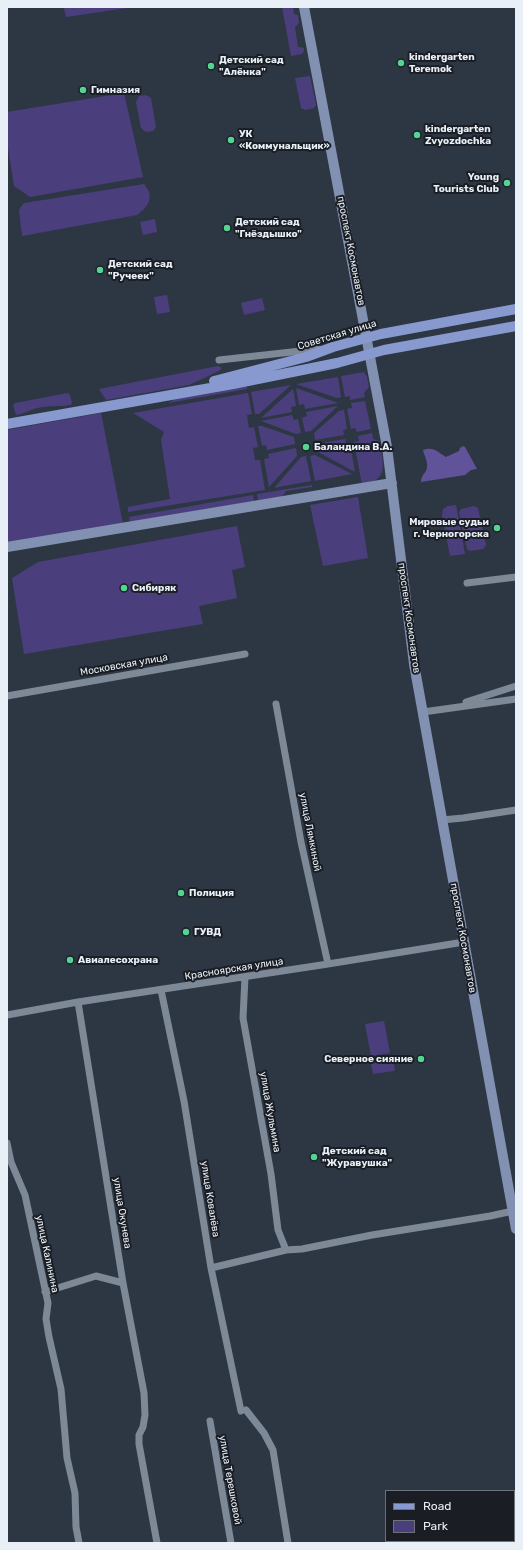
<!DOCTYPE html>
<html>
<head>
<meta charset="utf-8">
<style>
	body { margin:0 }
	#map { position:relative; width:523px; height:1550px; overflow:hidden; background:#2d3744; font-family:Rubik,sans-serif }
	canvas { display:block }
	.frame { position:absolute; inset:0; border:8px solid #e8eff7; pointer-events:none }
	.legend { position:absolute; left:385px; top:1490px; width:130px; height:52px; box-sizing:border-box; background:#1a1e24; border:1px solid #6c7278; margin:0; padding:5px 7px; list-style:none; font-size:12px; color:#e8eff7 }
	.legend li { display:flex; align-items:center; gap:8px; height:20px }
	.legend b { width:20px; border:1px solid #6c7278 }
</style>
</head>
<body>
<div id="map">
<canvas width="523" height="1550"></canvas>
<div class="frame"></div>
<ul class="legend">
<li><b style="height:5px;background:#8799ce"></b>Road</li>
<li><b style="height:11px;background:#4b3e7c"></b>Park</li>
</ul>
</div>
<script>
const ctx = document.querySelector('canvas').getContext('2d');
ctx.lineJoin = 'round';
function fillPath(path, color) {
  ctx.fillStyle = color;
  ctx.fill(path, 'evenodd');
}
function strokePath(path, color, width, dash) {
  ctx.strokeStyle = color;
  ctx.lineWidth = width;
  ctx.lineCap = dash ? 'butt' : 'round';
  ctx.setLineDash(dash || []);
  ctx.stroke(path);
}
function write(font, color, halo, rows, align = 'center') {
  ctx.font = font + ' Rubik,sans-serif';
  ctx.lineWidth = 4;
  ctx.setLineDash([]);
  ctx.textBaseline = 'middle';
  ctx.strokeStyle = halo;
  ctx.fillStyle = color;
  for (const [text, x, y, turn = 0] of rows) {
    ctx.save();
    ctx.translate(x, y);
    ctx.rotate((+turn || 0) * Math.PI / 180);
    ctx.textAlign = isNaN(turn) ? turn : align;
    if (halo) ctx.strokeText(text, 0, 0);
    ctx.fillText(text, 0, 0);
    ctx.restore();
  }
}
const green = new Path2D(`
	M69,7h58v1l-61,9 -2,-9z
	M282,7h11l1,7 4,1 1,8 -4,4 3,20 6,1v3l-2,3 -11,2z
	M310,76l6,29 -2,3 -9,2 -4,-2 -6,-30z
	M124,93l19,84 -113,20 -16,-11 -7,-44v-30z
	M146,95l5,3 5,29 -3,4 -7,1 -5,-4 -5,-26 3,-6z
	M144,184c11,13 5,22 -7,31l-115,21 -3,-25 1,-3 4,-5z
	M155,219l2,13 -14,3 -3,-13z
	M167,295l3,17 -13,2 -3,-17z
	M262,298l3,12 -21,5 -3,-12z
	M218,366l4,2 -3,3 -30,14 -83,15 -7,-11z
	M364,372l3,5 2,10 -5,6 1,4 -15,3v-4l-5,1 -4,-21z
	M338,377l3,20 -4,1 -41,-14z
	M247,385v4l-79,14 9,-5z
	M291,385l-32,29h-4l-4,-22z
	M296,388l42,15 -33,6 -1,-5 -5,1z
	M293,389l3,17 -5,1 1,5 -31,6z
	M68,393l2,2 2,8 -1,2c-13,2 -25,0 -37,4 -6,2 -11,5 -18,6l-3,-10 2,-2z
	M248,393l4,21 -5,1 2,13 5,-1 4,20 -5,1 2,12h5l5,30 -137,22v-5l42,-8 -9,-59 3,-8 -31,-19z
	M365,401l6,28 -14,3 -2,-4 -4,1 -4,-20 5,-1 -1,-5z
	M338,406l-27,25 -6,1 -3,-14 5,-2 -1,-4z
	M344,410l3,19 -4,1 1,5 -29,5 -1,-7 25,-22z
	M101,413l22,111 -116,19v-113z
	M292,415l2,5 4,-1 3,14 -5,1 -35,-13z
	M258,426h4l32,11 1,7 -28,6 -1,-5 -4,1z
	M372,433l1,6 6,2c2,12 10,33 -5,40 -3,2 -8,3 -12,4l-8,-43 5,-1 -1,-5z
	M345,439l1,5 4,-1 5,29 -37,-20 -2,-8z
	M296,448l1,8 -28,31 -5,-28 5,-1 -1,-4z
	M315,455l37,19 -37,7 -5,-25z
	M306,456l5,25 -37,7 27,-31z
	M312,485v2l-26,4 -4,6 -24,3 -1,-6z
	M253,495l1,6 -124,21 -1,-5z
	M358,497l10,61 -45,8 -13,-61z
	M456,505l9,49 -15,2 -8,-40 1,-7 5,-3z
	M474,506l4,2 8,37 -3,4 -13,2 -3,-2 -8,-36 2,-4z
	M237,526l8,41 -13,3 5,28 -38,8 4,18 -179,30 -12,-76 26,-16z
	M384,1021l6,32 -19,3 -6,-32z
	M392,1059l1,1 2,10 -1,1 -21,3 -2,-10 1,-1z`);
const forest = new Path2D(`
	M463,446l2,1 12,22 -6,1 -6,5 -44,7c0,-8 6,-9 6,-15 1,-5 -3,-12 -4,-17 10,-4 15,2 23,7l13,-6 1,-3z`);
const minor = new Path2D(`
	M219,360l100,-11
	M467,583l49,-6
	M7,696l238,-42
	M466,702l50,-16
	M276,704l25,138 27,122
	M423,712l93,-13
	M442,820l21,-2 53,-8
	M245,977l-2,41 28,156 7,56 8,20
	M161,990l23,111 27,167 30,143
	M78,1002l45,281 21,110 1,22 -2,12 -4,8v9l18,99
	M7,1015l71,-13 250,-38 136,-22
	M7,1143l4,19 14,33 23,108 -2,16 3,18 12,52 6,69 8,35 1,34 3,16
	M211,1268l75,-18 16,-1 70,-14 118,-19 23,-5
	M45,1292l51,-16 27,7
	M246,1410l18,23 9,17 15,93
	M210,1421l21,122`);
const secondary = new Path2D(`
	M304,7l83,440 27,217 102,565
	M7,547l385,-64`);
const primary = new Path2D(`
	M214,381l92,-24 27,-10 48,-13 135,-25
	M7,424l226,-40 104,-21 47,-13 132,-24`);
const markers = [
	[401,63,4,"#54d395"],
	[211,66,4,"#54d395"],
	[83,90,4,"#54d395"],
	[417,135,4,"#54d395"],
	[231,140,4,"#54d395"],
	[507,183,4,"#54d395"],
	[227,228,4,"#54d395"],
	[100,270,4,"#54d395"],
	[306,447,4,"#54d395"],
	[497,528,4,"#54d395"],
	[124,588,4,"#54d395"],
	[181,893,4,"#54d395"],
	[186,932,4,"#54d395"],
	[70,960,4,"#54d395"],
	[421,1059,4,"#54d395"],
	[314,1157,4,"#54d395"]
];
const poiNames = [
	["kindergarten",409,57],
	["Teremok",409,69],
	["Детский сад",219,60],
	["\"Алёнка\"",219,72],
	["Гимназия",91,90],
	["kindergarten",425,129],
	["Zvyozdochka",425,141],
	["УК",239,134],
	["«Коммунальщик»",239,146],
	["Young",499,177,"right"],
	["Tourists Club",499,189,"right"],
	["Детский сад",235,222],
	["\"Гнёздышко\"",235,234],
	["Детский сад",108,264],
	["\"Ручеек\"",108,276],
	["Баландина В.А.",314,447],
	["Мировые судьи",489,522,"right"],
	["г. Черногорска",489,534,"right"],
	["Сибиряк",132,588],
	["Полиция",189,893],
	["ГУВД",194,932],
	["Авиалесохрана",78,960],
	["Северное сияние",413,1059,"right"],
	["Детский сад",322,1151],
	["\"Журавушка\"",322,1163]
];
const streetNames = [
	["проспект Космонавтов",351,251,79],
	["Советская улица",337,335,-17],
	["проспект Космонавтов",409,618,82],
	["Московская улица",124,665,-10],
	["улица Лямкиной",310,832,79],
	["проспект Космонавтов",463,938,80],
	["Красноярская улица",234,969,-9],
	["улица Жульмина",270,1112,80],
	["улица Ковалёва",210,1199,81],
	["улица Окунева",122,1213,81],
	["улица Калинина",47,1254,78],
	["улица Терешковой",230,1480,80]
];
fillPath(green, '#4b3e7c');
fillPath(forest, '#605399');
strokePath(minor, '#7d8997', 7);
strokePath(secondary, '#8291b2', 10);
strokePath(primary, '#8799ce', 10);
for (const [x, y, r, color] of markers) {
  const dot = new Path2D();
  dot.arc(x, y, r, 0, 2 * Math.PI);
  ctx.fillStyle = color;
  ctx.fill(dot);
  strokePath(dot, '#1a1e24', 1.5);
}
write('bold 10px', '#e8eff7', '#1a1e24', poiNames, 'left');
write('10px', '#e8eff7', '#1a1e24', streetNames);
</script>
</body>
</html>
